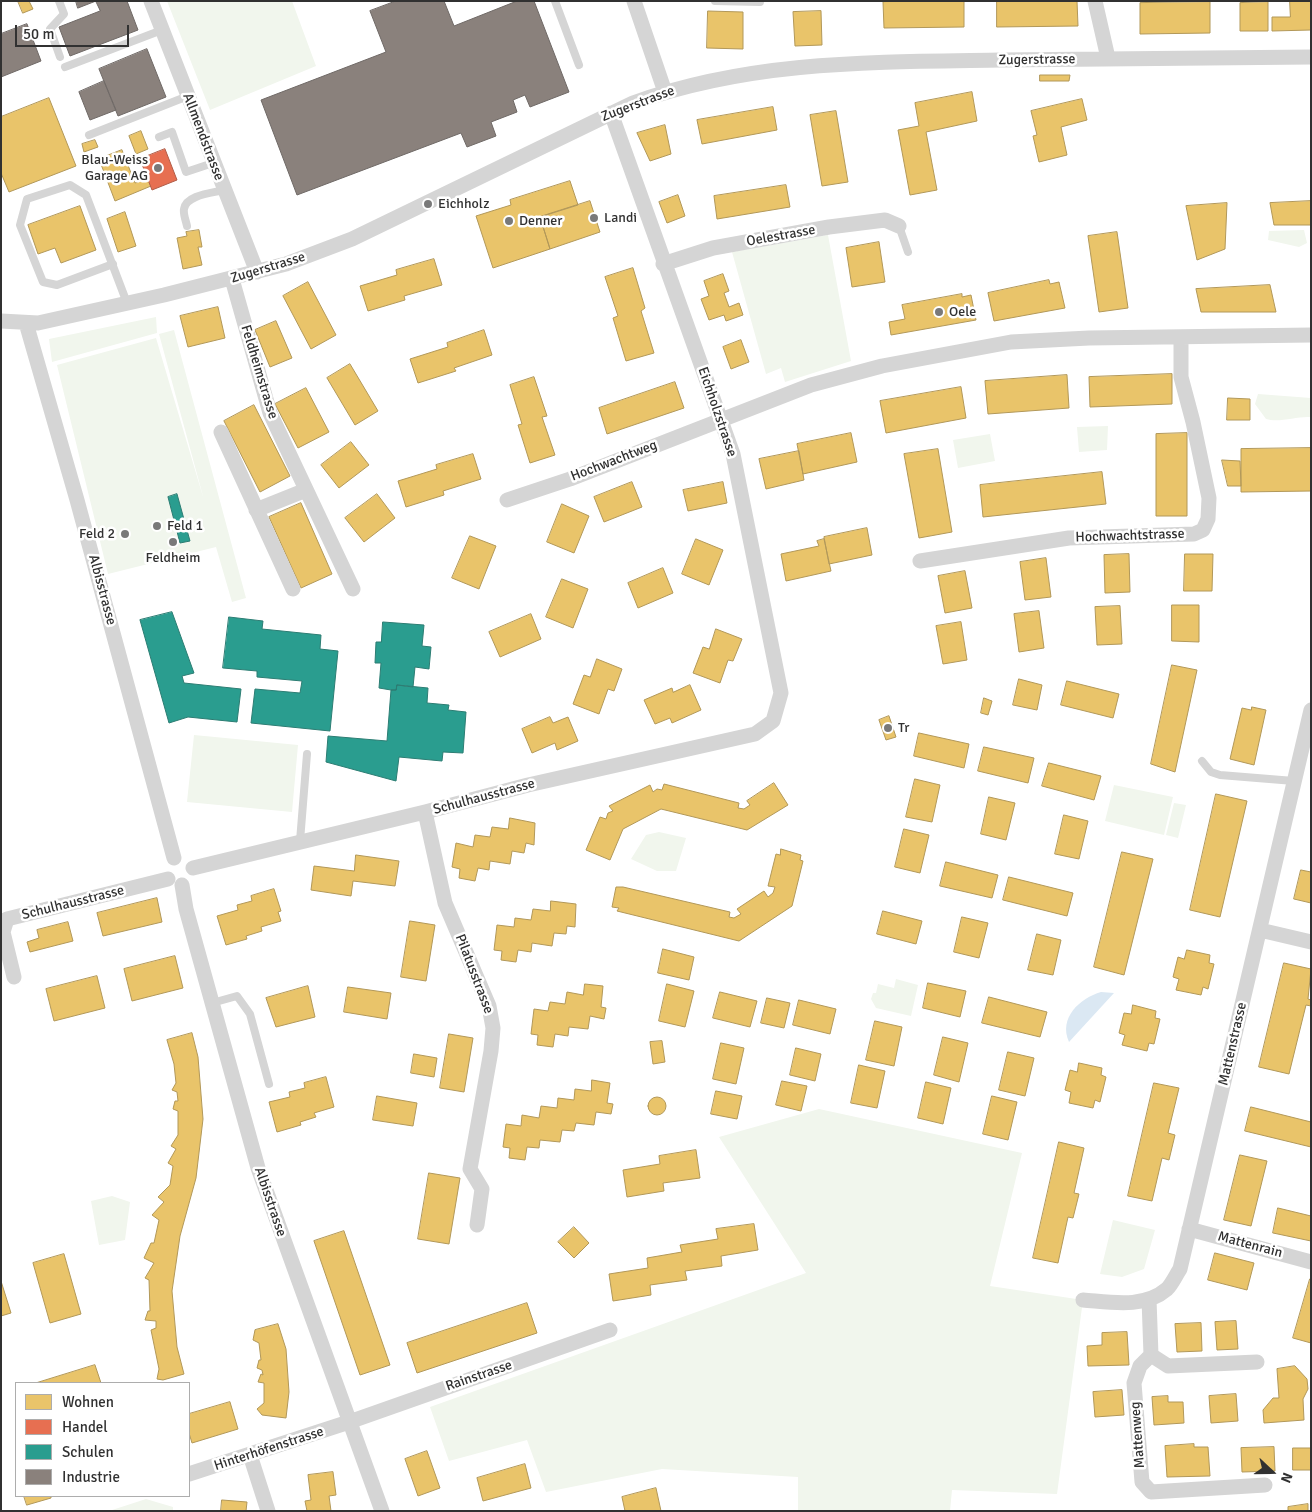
<!DOCTYPE html>
<html>
<head>
<meta charset="utf-8">
<style>
	body { margin:0 }
	#map { position:relative; width:1312px; height:1512px; overflow:hidden; background:#fff; font-family:Signika,sans-serif }
	canvas { display:block }
	.frame { position:absolute; inset:0; border:2px solid #313131; pointer-events:none }
	.legend { position:absolute; left:15px; top:1382px; width:175px; height:115px; box-sizing:border-box; background:#fff; border:1px solid #adadad; margin:0; padding:6px 9px; list-style:none; font-size:15px; color:#313131 }
	.legend li { display:flex; align-items:center; gap:10px; height:25px }
	.legend b { width:25px; border:1px solid #adadad }
	.north { position:absolute; left:1247px; top:1447px; width:50px; height:50px; -webkit-text-stroke:4px #fff; paint-order:stroke; rotate:111deg; font-size:14px; font-weight:700; line-height:20px; text-align:center; color:#313131 }
	.north::after { content:''; display:block; margin:auto; width:18px; height:22px; background:#313131; clip-path:polygon(50% 0,100% 100%,50% 72%,0 100%) }
	.scale { position:absolute; left:15px; top:25px; width:114px; height:22px; box-sizing:border-box; border:2px solid #313131; border-top:0; padding-left:6px; font-size:15px; line-height:18px; white-space:nowrap; color:#313131; -webkit-text-stroke:4px #fff; paint-order:stroke }
</style>
</head>
<body>
<div id="map">
<canvas width="1312" height="1512"></canvas>
<div class="frame"></div>
<ul class="legend">
<li><b style="height:14px;background:#e9c46a"></b>Wohnen</li>
<li><b style="height:14px;background:#e76f51"></b>Handel</li>
<li><b style="height:14px;background:#2a9d8f"></b>Schulen</li>
<li><b style="height:14px;background:#8a817c"></b>Industrie</li>
</ul>
<div class="north">N</div>
<div class="scale">50 m</div>
</div>
<script>
const ctx = document.querySelector('canvas').getContext('2d');
ctx.lineJoin = 'round';
function fillPath(path, color) {
  ctx.fillStyle = color;
  ctx.fill(path, 'evenodd');
}
function strokePath(path, color, width, dash) {
  ctx.strokeStyle = color;
  ctx.lineWidth = width;
  ctx.lineCap = dash ? 'butt' : 'round';
  ctx.setLineDash(dash || []);
  ctx.stroke(path);
}
function write(font, color, halo, rows, align = 'center') {
  ctx.font = font + ' Signika,sans-serif';
  ctx.lineWidth = 5;
  ctx.setLineDash([]);
  ctx.textBaseline = 'middle';
  ctx.strokeStyle = halo;
  ctx.fillStyle = color;
  for (const [text, x, y, turn = 0] of rows) {
    ctx.save();
    ctx.translate(x, y);
    ctx.rotate((+turn || 0) * Math.PI / 180);
    ctx.textAlign = isNaN(turn) ? turn : align;
    if (halo) ctx.strokeText(text, 0, 0);
    ctx.fillText(text, 0, 0);
    ctx.restore();
  }
}
const green = new Path2D(`
	M167,1h125l24,65 -106,44z
	M1304,230l3,13 -8,4 -31,-7 1,-9z
	M828,235l23,126 -66,21 -4,-14 -15,6 -34,-122z
	M156,317l1,16 -105,29 -3,-23z
	M174,330l72,268 -14,4 -16,-55 -108,27 -51,-209 99,-27 48,162 -45,-166z
	M1258,394l53,4v19c-15,-1 -31,6 -45,2l-11,-15z
	M1108,426l-1,24 -28,2 -2,-25z
	M990,434l5,27 -37,7 -5,-28z
	M194,735l104,10 -6,67 -105,-10z
	M1114,785l59,12 -9,38 -59,-14z
	M1174,803l12,2 -8,33 -12,-3z
	M659,832l27,6 -10,33h-19l-26,-12 15,-24z
	M896,979l22,6 -7,31 -35,-8 -5,-9 2,-6h3l2,-9 16,4z
	M819,1109l203,44 -32,133 93,14 -26,194 -105,-4 -2,21h-152v-34l-136,-8 -116,23 -19,-52 -78,21 -19,-54 376,-134 -87,-136z
	M112,1196l18,6 -5,38 -26,5 -8,-44z
	M1113,1220l42,10 -11,39 -22,8 -22,-3z
	M146,1499l27,8v4h-64z`);
const water = new Path2D(`
	M1101,992l13,1 -45,49c-11,-24 11,-44 32,-50z`);
const homes = new Path2D(`
	M18,1h11l4,8 -10,4z
	M964,1v26l-80,1 -1,-26z
	M997,1h80l1,25 -81,1z
	M1290,1h21v29l-39,1v-14h18z
	M1210,2v31l-70,1v-31z
	M1268,2v29h-28v-28z
	M708,11l35,1v37l-36,-1z
	M821,11l1,34 -27,1 -2,-34z
	M1040,75h30l-1,6h-29z
	M972,92l5,29 -51,11 11,58 -27,5 -12,-65 21,-4 -4,-23z
	M49,98l27,68 -67,26 -8,-19v-56z
	M1082,99l5,21 -26,7 6,28 -28,7 -6,-26 4,-1 -6,-24z
	M773,107l4,23 -75,14 -5,-24z
	M836,111l12,71 -26,4 -12,-71z
	M665,125l6,29 -21,7 -13,-28z
	M141,131l7,18 -12,5 -7,-18z
	M95,140l3,7 -14,5 -2,-8z
	M122,150l13,33 12,-5 4,8 -36,15 -16,-42z
	M570,181l8,24 -38,12 10,32 -57,19 -17,-52 35,-11 -1,-5z
	M786,185l4,22 -73,12 -3,-23z
	M678,195l7,21 -18,7 -8,-21z
	M590,201l10,31 -50,17 -10,-32z
	M1311,201v24h-37l-4,-22z
	M1227,203l-2,46 -28,11 -11,-54z
	M80,206l16,44 -35,13 -6,-15 -17,6 -10,-29z
	M125,212l11,34 -18,6 -11,-33z
	M199,230l3,17h-4l4,18 -19,4 -6,-31 10,-2 -1,-4z
	M1117,232l11,76 -29,4 -11,-76z
	M879,242l6,40 -33,5 -6,-39z
	M434,259l8,26 -38,11 1,4 -37,11 -8,-25 37,-11 -1,-5z
	M633,268l12,40 -4,3 13,42 -28,8 -13,-43 5,-2 -13,-39z
	M723,274l6,17 -5,2 5,14 10,-4 4,12 -17,6 -2,-6 -15,5 -8,-21 8,-3 -5,-15z
	M1049,280l1,4 9,-2 6,26 -71,13 -6,-28z
	M308,282l28,53 -25,14 -28,-53z
	M1270,285l6,27h-75l-5,-23z
	M962,294v3l9,-2 5,25 -85,15 -2,-13 16,-3 -3,-14z
	M218,307l7,31 -37,9 -8,-31z
	M276,321l16,37 -22,9 -15,-37z
	M484,330l8,25 -38,13 2,3 -38,12 -8,-24 38,-12 -1,-4z
	M741,340l8,22 -18,7 -8,-22z
	M350,364l28,47 -23,14 -28,-47z
	M1172,374v30l-82,3 -1,-30z
	M1067,375l2,33 -81,6 -3,-33z
	M534,377l13,39 -5,1 13,38 -25,8 -12,-38 4,-1 -12,-39z
	M675,382l9,26 -77,26 -8,-26z
	M961,387l5,31 -80,15 -6,-32z
	M306,388l23,44 -31,16 -23,-44z
	M1228,398l22,1v21h-23z
	M254,405l36,71 -30,16 -36,-71z
	M851,433l6,29 -54,12 -6,-30z
	M1187,433v83h-31v-82z
	M351,442l18,23 -30,23 -18,-23z
	M1311,448v43l-70,1v-43z
	M938,449l14,83 -33,6 -15,-84z
	M799,451l5,29 -38,9 -7,-30z
	M473,454l8,25 -38,12 1,4 -38,12 -8,-26 39,-12 -1,-4z
	M1222,460l18,1 1,25h-13z
	M1102,472l4,32 -123,13 -3,-32z
	M632,482l10,25 -38,15 -10,-25z
	M723,482l4,21 -39,8 -5,-21z
	M377,494l18,24 -31,24 -19,-24z
	M301,503l31,71 -31,14 -32,-71z
	M562,504l27,12 -15,37 -27,-11z
	M867,528l5,27 -43,9 -5,-27z
	M470,536l26,10 -17,43 -27,-11z
	M696,539l27,11 -14,35 -27,-11z
	M824,539l7,32 -45,10 -5,-27 38,-8 -2,-5z
	M1129,554l1,38 -25,1 -1,-38z
	M1185,554h28l-1,37h-28z
	M1046,558l5,39 -26,3 -5,-38z
	M663,568l10,25 -35,15 -10,-25z
	M965,571l7,37 -27,5 -7,-37z
	M562,579l26,10 -15,39 -27,-11z
	M1172,605h27v37l-27,-1z
	M1120,606l2,38 -25,1 -2,-38z
	M1039,611l5,37 -25,4 -5,-38z
	M531,614l10,25 -41,18 -11,-25z
	M961,622l6,38 -24,4 -7,-38z
	M716,629l26,10 -9,22 -5,-1 -8,23 -27,-10 10,-26 6,2z
	M597,659l25,10 -8,22 -6,-2 -9,25 -26,-10 11,-29 6,2z
	M1172,665l25,5 -22,102 -24,-8z
	M1019,679l23,6 -5,25 -24,-5z
	M1067,681l52,13 -6,24 -52,-13z
	M690,685l11,25 -29,13 -2,-5 -15,6 -11,-24 28,-12 1,4z
	M984,698l8,3 -4,14 -7,-2z
	M1252,707l14,3 -12,55 -24,-6 12,-51 9,2z
	M889,716l7,21 -10,3 -7,-20z
	M550,717l3,6 15,-6 10,24 -21,9 -2,-7 -23,10 -10,-24z
	M919,733l50,11 -5,24 -50,-12z
	M984,747l50,11 -6,25 -50,-12z
	M1049,763l52,13 -7,24 -52,-14z
	M915,779l25,6 -8,37 -26,-5z
	M774,783l14,22 -41,25 -86,-21 -38,20 -13,31 -24,-10 14,-33 6,2 2,-6 5,-2 -4,-5 41,-21 3,7 4,-3 5,1 2,-6 75,19 -1,5 6,1 6,-4 -3,-4z
	M1216,794l31,7 -27,116 -30,-7z
	M989,797l26,6 -9,37 -25,-6z
	M1064,815l24,6 -9,38 -24,-5z
	M510,818l25,5 -1,22 -8,-2 -2,10 -12,-2 -2,13 -20,-3 -1,9 -11,-2 -3,13 -16,-3 1,-9 -8,-2 4,-24 17,4 2,-12 15,2 2,-10 16,2z
	M904,829l25,6 -9,38 -25,-6z
	M781,849l20,6 -1,5 3,1 -11,45 -53,35 -122,-30 2,-3 -7,-1 4,-20h7l107,25 -1,5 5,1 7,-4 -4,-5 27,-18 4,6 5,-4 2,-6 -7,-1 8,-32 4,1z
	M1122,852l31,7 -29,116 -30,-8z
	M356,855l43,6 -4,25 -42,-5 -2,15 -40,-6 3,-24 40,5z
	M946,862l52,13 -6,23 -52,-12z
	M1301,870l10,2v31l-17,-4z
	M1009,877l64,16 -6,23 -64,-16z
	M274,889l7,22 -3,1 3,9 -20,6 1,4 -16,5 1,3 -21,6 -9,-29 21,-6 -1,-5 15,-4 -1,-5z
	M157,898l5,24 -59,14 -6,-23z
	M551,901l25,3 -1,23 -8,-1 -1,8 -12,-1 -2,13 -20,-3 -1,9 -13,-2 -2,12 -15,-2 1,-9 -8,-1 3,-25 17,2 1,-9 16,2 2,-11 17,2z
	M883,911l39,10 -6,23 -39,-10z
	M962,917l26,6 -9,35 -25,-6z
	M410,921l25,4 -9,56 -25,-4z
	M68,922l5,19 -43,11 -3,-10 12,-4 -2,-8z
	M1037,934l24,6 -8,35 -25,-5z
	M663,949l31,8 -5,23 -31,-7z
	M1187,950l23,5 -1,8 5,1 -6,25 -5,-2 -2,8 -25,-5 3,-11 -6,-2 5,-20 6,2z
	M175,956l8,32 -51,13 -8,-32z
	M1284,963l27,6 -3,30 3,1v6l-5,-1 -17,69 -30,-7z
	M97,976l8,32 -51,13 -8,-32z
	M928,983l38,8 -6,26 -37,-9z
	M585,984l18,2 -2,21 5,1 -2,11 -14,-3 -2,13 -19,-2 -1,9 -13,-2 -2,13 -16,-2 1,-10 -7,-1 3,-25 14,2 2,-9 15,2 2,-12 16,3z
	M667,984l27,7 -9,36 -26,-6z
	M308,986l7,31 -39,10 -10,-29z
	M348,987l43,6 -4,26 -43,-7z
	M720,992l37,9 -7,26 -37,-9z
	M989,997l58,15 -7,25 -58,-14z
	M767,998l23,5 -6,25 -23,-5z
	M799,1000l37,9 -6,25 -37,-9z
	M1133,1005l23,6 -1,7 5,1 -6,25 -5,-1 -2,8 -25,-6 3,-10 -6,-2 5,-20 7,1z
	M875,1021l27,6 -8,39 -28,-6z
	M192,1033l6,24 5,62 -7,59 -16,58 -8,55 5,56 7,27 -21,6 -6,-1 2,-10 -8,-39 5,-2v-7l-11,-1 3,-9h2l-1,-31 -4,-2 9,-15 -10,-5 7,-15h3l5,-23 -7,-5 12,-13 -6,-5 12,-12 3,-19 -5,-3 8,-14 -5,-3 7,-11v-24l-5,-2 2,-8h3l-1,-9 -5,-2 4,-7 -2,-19 -7,-24z
	M449,1034l24,4 -9,54 -24,-4z
	M943,1037l25,6 -9,39 -25,-7z
	M662,1041l3,21 -12,2 -3,-22z
	M721,1043l23,5 -8,36 -23,-5z
	M796,1048l25,6 -6,27 -25,-6z
	M1008,1052l26,6 -9,38 -26,-6z
	M414,1054l23,4 -3,19 -23,-4z
	M1079,1063l23,5 -1,7 5,2 -6,25 -5,-2 -2,8 -24,-5 2,-11 -6,-2 5,-20 7,2z
	M859,1065l26,6 -8,37 -26,-5z
	M326,1077l8,30 -20,6 2,4 -16,5 1,3 -24,7 -8,-30 21,-5 -1,-5 16,-4 -1,-5z
	M592,1080l18,3 -3,20 6,1 -2,10 -15,-2 -2,13 -18,-2 -2,8 -12,-1 -2,12 -20,-2 -1,8 -12,-1 -2,13 -16,-2 1,-10 -7,-1 3,-23 15,2 1,-11 17,3 2,-12 16,2 1,-10 16,2 1,-11 16,2z
	M782,1081l25,5 -6,25 -25,-6z
	M926,1082l25,6 -8,36 -25,-6z
	M1154,1083l25,5 -11,45 7,2 -6,25 -7,-2 -10,43 -24,-5z
	M716,1091l26,5 -5,23 -26,-5z
	M377,1096l40,7 -4,23 -40,-6z
	M992,1096l25,6 -9,38 -25,-6z
	M648 1106a9 9 0 1 1 18 0a9 9 0 1 1-18 0Z
	M1251,1107l60,15v25l-66,-16z
	M1059,1142l25,6 -10,45 5,1 -6,24 -5,-1 -10,46 -25,-5z
	M696,1150l4,28 -37,5 1,8 -37,6 -4,-27 37,-6 -1,-8z
	M1240,1155l27,6 -16,65 -27,-6z
	M429,1173l31,5 -11,66 -31,-5z
	M1278,1208l33,8v25l-38,-8z
	M754,1224l4,26 -37,6 1,10 -37,5 2,9 -37,5 1,10 -38,6 -4,-27 39,-6 -1,-10 35,-6 -2,-7 38,-6 -2,-10z
	M574,1227l15,16 -15,15 -16,-16z
	M344,1231l46,134 -30,10 -46,-134z
	M1215,1253l39,10 -7,27 -39,-10z
	M64,1254l17,60 -31,9 -17,-60z
	M1310,1279h1v64l-18,-5z
	M1,1281l10,32 -10,3z
	M527,1303l10,30 -120,40 -10,-30z
	M1236,1321l2,28 -21,1 -2,-28z
	M1201,1323l1,28 -25,1 -2,-28z
	M278,1324l8,25 3,43 -3,26 -24,-3 -5,-6 7,-6v-20l-6,-1 3,-8 2,1 -1,-5 -5,-2 2,-8h2l-2,-17 -6,-3 2,-10z
	M1127,1332l2,33 -41,1 -1,-20 15,-1v-12z
	M95,1365l6,18h-65z
	M1295,1366l12,13 1,10 -5,10 1,21 -40,3 -1,-13 10,-12h6l-2,-29z
	M1122,1390l2,25 -29,2 -2,-25z
	M1236,1394l2,27 -27,2 -2,-27z
	M1168,1396v6h15l1,21 -30,2 -2,-28z
	M230,1402l8,27 -46,14 -3,-10v-19z
	M1194,1444v3h14l2,29 -43,1 -2,-31z
	M1274,1447l1,24 -33,1 -1,-24z
	M1293,1448h18v22h-18z
	M427,1451l13,37 -22,8 -13,-37z
	M525,1464l6,24 -48,13 -6,-23z
	M333,1472l3,23 -7,1 2,15h-24l-2,-10 6,-1 -3,-25z
	M656,1488l5,23h-36l-3,-14z
	M24,1496h27v2l-24,7z
	M222,1500l25,2 -1,9h-25z
	M1308,1504v7h-20v-4z`);
const shops = new Path2D(`
	M165,149l12,31 -25,10 -12,-31z`);
const schools = new Path2D(`
	M177,494l13,47 -10,2 -12,-46z
	M172,612l22,61 -12,3 2,7 57,6 -4,33 -49,-5 -19,6 -29,-103z
	M229,617l34,4 -1,8 59,6 -1,14 18,2 -8,80 -79,-8 4,-34 45,4 2,-12 -45,-4v-6l-34,-3z
	M383,622l41,3 -2,21 9,1 -2,22 -14,-2 -2,20 -16,-2 -1,5h-5l-12,-2 2,-25h-6l1,-21h5z
	M397,685l31,3 -1,15 22,2 -1,5 18,2 -3,41 -20,-1 -1,9 -43,-4 -3,24 -70,-19 2,-26 59,5 4,-51h5z`);
const industry = new Path2D(`
	M76,1h20l-18,7z
	M96,1h31l11,29 -68,26 -11,-29 41,-16z
	M396,1h48l10,25 63,-25h17l35,91 -39,15 -5,-12 -12,5 4,12 -26,10 5,14 -29,11 -6,-14 -164,62 -36,-95 125,-48 -16,-41z
	M27,24l14,37 -40,16v-43z
	M147,49l19,48 -48,19 -19,-47z
	M104,81l12,29 -26,10 -11,-28z`);
const lane = new Path2D(`
	M59,1l5,13 -14,15 10,28
	M555,1l24,64
	M715,1l45,1
	M65,67l97,-37
	M89,135l99,-39
	M159,137l13,-5 14,40 27,-9
	M187,226c-1,-5 -4,-12 -3,-17 2,-14 28,-16 40,-19
	M899,226l9,26
	M113,264l-56,21 -14,-3 -23,-57 7,-26 43,-14 16,10 41,108
	M1202,761l9,11 9,3 74,6
	M300,841l7,-87
	M212,1003l25,-7 13,18 19,70`);
const street = new Path2D(`
	M151,1l106,271
	M634,1l31,91
	M1095,1l13,57
	M663,264l50,-16 116,-21 56,-7 14,6
	M232,279l38,134 83,176
	M1,321l37,2 126,-28 122,-31 66,-25 281,-136c119,-43 243,-41 368,-43 104,-1 207,-2 310,-3
	M26,323l51,177 97,358
	M221,432l72,157
	M507,500l63,-21 241,-94 71,-19 129,-24 78,-4 222,-3
	M256,510l50,-20
	M920,561l149,-23 125,-4 9,-4 5,-11 1,-21 -16,-76 -12,-45v-40
	M425,812l20,91 44,103 4,22 -2,23 -21,118 12,20 -5,36
	M193,868l232,-56 103,-27 227,-51 18,-13 8,-28 -48,-239 -122,-341
	M182,885l4,24 72,259 124,343
	M1260,930l51,12
	M14,977l-11,-45 4,-13 161,-40
	M1189,1229l122,33
	M1149,1299l2,56 -11,11 -6,17 8,99 9,10 114,-7
	M1083,1300c27,2 61,9 84,-11 5,-5 9,-14 13,-20l131,-559
	M1151,1355l17,11 89,-4
	M250,1455l18,56
	M189,1474l160,-52 261,-92`);
const markers = [
	[158,168,5,"#797979"],
	[428,204,5,"#797979"],
	[594,218,5,"#797979"],
	[509,221,5,"#797979"],
	[939,312,5,"#797979"],
	[157,526,5,"#797979"],
	[125,534,5,"#797979"],
	[173,542,5,"#797979"],
	[888,728,5,"#797979"]
];
const streetNames = [
	["Zugerstrasse",1037,60,-1],
	["Zugerstrasse",638,104,-21],
	["Allmendstrasse",203,137,69],
	["Oelestrasse",781,236,-10],
	["Zugerstrasse",268,268,-17],
	["Feldheimstrasse",259,372,73],
	["Eichholzstrasse",717,412,71],
	["Hochwachtweg",614,461,-21],
	["Hochwachtstrasse",1130,536,-2],
	["Albisstrasse",102,590,75],
	["Schulhausstrasse",484,797,-15],
	["Schulhausstrasse",73,903,-14],
	["Pilatusstrasse",474,974,69],
	["Mattenstrasse",1233,1044,-77],
	["Albisstrasse",270,1202,71],
	["Mattenrain",1250,1245,15],
	["Rainstrasse",479,1376,-19],
	["Mattenweg",1138,1435,-94],
	["Hinterhöfenstrasse",269,1449,-18]
];
const poiNames = [
	["Blau-Weiss",148,160,"right"],
	["Garage AG",148,176,"right"],
	["Eichholz",438,204],
	["Landi",604,218],
	["Denner",519,221],
	["Oele",949,312],
	["Feld 1",167,526],
	["Feld 2",115,534,"right"],
	["Feldheim",173,558,"center"],
	["Tr",898,728]
];
fillPath(green, '#f1f6ed');
fillPath(water, '#dbe8f3');
fillPath(homes, '#e9c46a');
strokePath(homes, '#b29859', 1);
fillPath(shops, '#e76f51');
strokePath(shops, '#b05c47', 1);
fillPath(schools, '#2a9d8f');
strokePath(schools, '#2c7d73', 1);
fillPath(industry, '#8a817c');
strokePath(industry, '#6f6966', 1);
strokePath(lane, '#d5d5d5', 8);
strokePath(street, '#d5d5d5', 15);
for (const [x, y, r, color] of markers) {
  const dot = new Path2D();
  dot.arc(x, y, r, 0, 2 * Math.PI);
  ctx.fillStyle = color;
  ctx.fill(dot);
  strokePath(dot, '#fff', 2);
}
write('14px', '#313131', '#fff', streetNames);
write('14px', '#313131', '#fff', poiNames, 'left');
</script>
</body>
</html>
